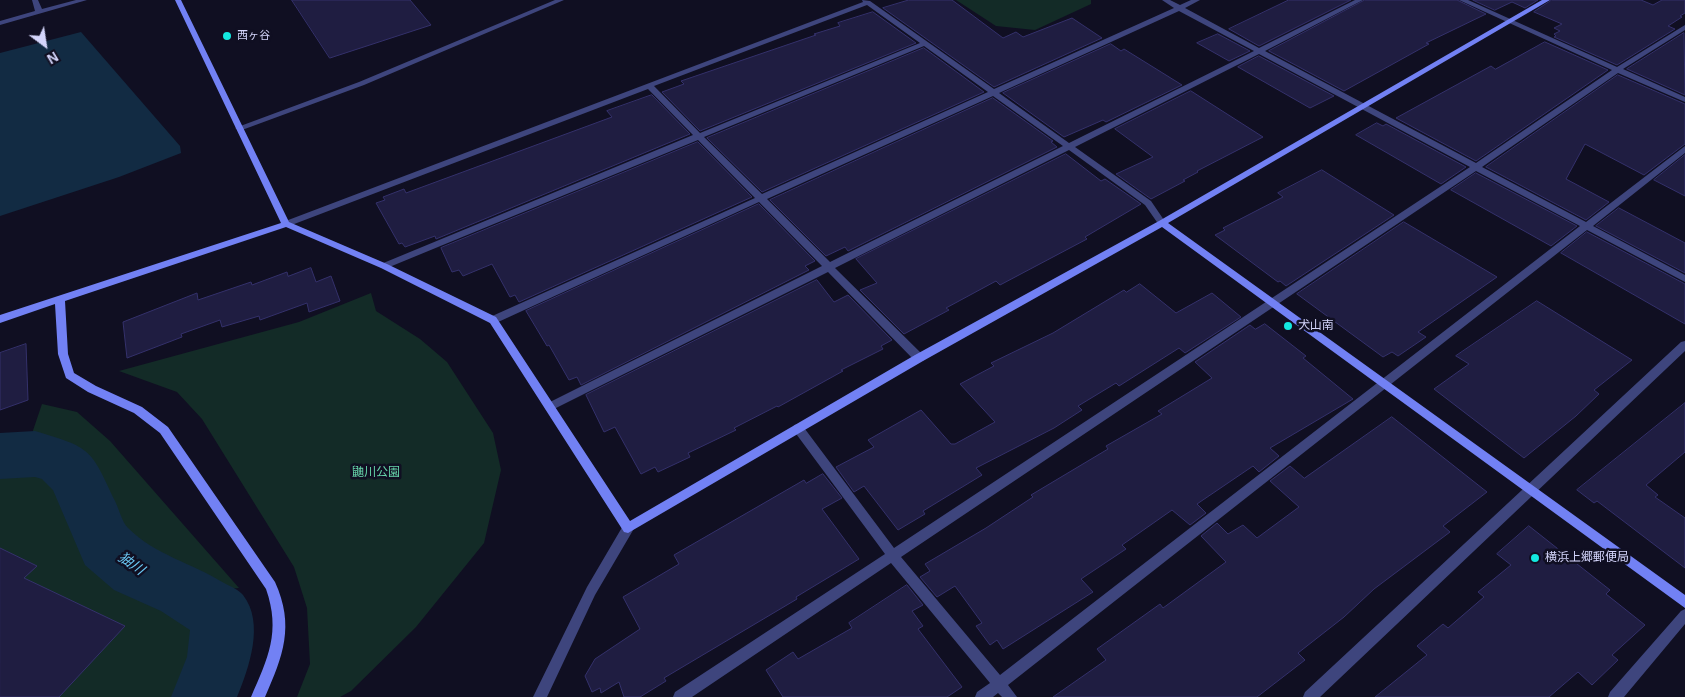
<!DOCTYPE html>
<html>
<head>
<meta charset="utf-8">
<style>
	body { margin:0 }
	#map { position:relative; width:1685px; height:697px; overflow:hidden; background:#100f22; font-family:Arial,sans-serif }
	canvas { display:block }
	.north { position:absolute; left:20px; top:20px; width:50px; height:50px; -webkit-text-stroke:4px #100f22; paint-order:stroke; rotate:149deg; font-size:14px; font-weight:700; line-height:20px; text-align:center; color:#d4d5fb }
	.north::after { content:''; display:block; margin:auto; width:18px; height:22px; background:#d4d5fb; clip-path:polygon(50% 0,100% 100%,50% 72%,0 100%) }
</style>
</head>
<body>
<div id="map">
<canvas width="1685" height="697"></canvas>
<div class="north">N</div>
</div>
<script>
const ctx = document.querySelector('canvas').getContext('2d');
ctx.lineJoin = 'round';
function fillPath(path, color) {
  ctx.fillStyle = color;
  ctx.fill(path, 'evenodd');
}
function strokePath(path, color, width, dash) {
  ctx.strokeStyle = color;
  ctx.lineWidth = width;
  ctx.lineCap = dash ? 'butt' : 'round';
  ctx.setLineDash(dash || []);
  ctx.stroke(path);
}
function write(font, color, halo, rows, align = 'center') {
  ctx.font = font + ' Arial,"Noto Sans JP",sans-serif';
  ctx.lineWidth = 5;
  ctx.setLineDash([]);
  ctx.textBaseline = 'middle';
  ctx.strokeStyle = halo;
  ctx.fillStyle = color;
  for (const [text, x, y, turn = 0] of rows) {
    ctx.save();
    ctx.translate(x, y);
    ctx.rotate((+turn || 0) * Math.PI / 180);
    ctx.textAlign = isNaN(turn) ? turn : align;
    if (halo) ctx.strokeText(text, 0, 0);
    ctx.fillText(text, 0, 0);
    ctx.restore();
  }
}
const green = new Path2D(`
	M956,0h135v4l-56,26 -39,-4z
	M371,293l5,18 44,28 27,23 46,71 8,37 -17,73 -68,84 -65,64 -11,6h-43l13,-33 -3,-56 -13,-41 -92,-148 -25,-27 -58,-21 180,-49z
	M42,404l35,8 33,29 129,147 -45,4 -64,-30 -44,-55 -30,-45 -32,-5z
	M5,467l53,10 12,40 37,39 39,33 50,20 15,22 -13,36 -21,30h-177v-229z`);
const water = new Path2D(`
	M81,32l99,114 1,7 -62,24 -119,39v-163z`);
const river = new Path2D(`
	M35,431c57,17 55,17 80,70 4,8 7,21 13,27 27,27 64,35 96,55 6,3 15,7 19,12 22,28 6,73 -6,102h-66l16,-40 3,-27 -29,-19 -47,-21 -29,-25 -32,-75 -11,-11 -7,-2 -35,2v-46z`);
const building = new Path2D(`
	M292,0h118l21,25 -101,33z
	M909,0h43l51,38 13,-6 7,5 49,-19 30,20 -108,49 -111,-79z
	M1289,0h62l-92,46 -30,-17z
	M1365,0h92l29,14 -60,29 3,1 -85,47 -75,-40z
	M1473,0h65l-13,8 -13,-6 -17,8z
	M1552,0h89l12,5 9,-5h23v13l-5,3 2,1 -14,9 7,3 -58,36 -63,-28 2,-1 -2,-2 6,-3 -6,-3 8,-4 -28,-12z
	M873,12l43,31 -216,88 -38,-39 22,-8 -3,-3 135,-46 -2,-1 26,-8 -2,-3z
	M1684,33l1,62 -58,-26z
	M1218,34l32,17 -21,10 -32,-18z
	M1545,42l63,28 -132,91 -80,-43 95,-52 4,3z
	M1111,44l10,7 3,-2 58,36 -76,37 -3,-2 -39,17 -61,-44z
	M924,48l60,44 -222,100 -55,-54z
	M1259,56l75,40 -24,12 -72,-41z
	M1618,75l67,29v40l-41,31 -59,-31 -19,35 43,23 -23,18 -100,-53z
	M1191,91l72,46 -66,34 1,1 -15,8 2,1 -34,18 -35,-25 37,-17 -38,-28z
	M652,95l38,39 -254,105 -1,-3 -30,11 -3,-4 -3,1 -23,-41 9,-3 -2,-3 21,-8 2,4 206,-76 -5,-6z
	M993,98l60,43 -2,1 6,5 -209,104 -3,-4 -19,9 -56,-56z
	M1377,123l6,3 3,-2 80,43 -25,17 -85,-49z
	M698,142l54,55 -233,105 -4,-7 -5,2 -18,-33 -29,12 -4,-6 -7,2 -11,-24z
	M1066,154l35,27 4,-2 36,25 -56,33 2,2 -87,46 -4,-4 -50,27 3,2 -45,24 -44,-44 17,-7 -21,-24z
	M1685,155v41l-31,-16z
	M1322,170l72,45 -108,71 -6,-5 -2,1 -63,-47 10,-5 -2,-2 60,-31 -5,-4z
	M1476,173l101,53 -26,20 -100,-56z
	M759,204l56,57 -10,5 4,4 -228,115 -4,-8 -8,3 -20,-35 -2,1 -21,-35z
	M1619,208l66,35v30l-89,-47z
	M1404,222l93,55 -79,55 8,5 -28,19 -6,-4 -9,5 -86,-63z
	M1587,232l98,52v40l-124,-71z
	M311,268l5,14 15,-6 9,25 -31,11 -2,-9 -47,17 -1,-4 -37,11 -2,-7 -39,14 1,3 -55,21 -4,-36 74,-29 1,7 53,-18 1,3 35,-13 1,4z
	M817,280l17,22 14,-7 44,45 -11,6 2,3 -42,21 2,1 -65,36 -1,-1 -43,22 2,2 -48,23 2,4 -32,15 -3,-5 -14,7 -26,-47 -11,5 -18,-37z
	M1140,284l36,29 36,-20 29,24 -56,36 -6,-5 -60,38 -3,-3 -38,23 4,4 -28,18 -78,40 6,7 -59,36 2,3 -27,16 -34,-44 -10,6 -18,-25 38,-20 -6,-7 53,-30 30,34h4l40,-22 -35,-38 34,-18 -3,-3 62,-30 71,-43 2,2z
	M1537,301l95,59 -38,30 5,4 -23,22 -52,42 -90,-69 35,-25 -13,-8z
	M1265,324l41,32 -3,2 50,41 -83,49 9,8 -20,16 -6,-6 -56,38 9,9 -16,12 -18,-15 -50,35 4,4 -45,30 12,13 -90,57 -6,-9 -7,5 -14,-19 6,-3 -27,-37 -18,11 -17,-20 10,-6 -5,-7 61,-36 47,-31 -2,-2 77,-46 -2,-3 56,-32 -4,-3 54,-33 -17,-16 55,-37 5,4z
	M26,344l2,56 -28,10v-57z
	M1685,403v49l-39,33 12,10 -3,2 30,21v50l-88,-67 -3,2 -17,-13z
	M1392,417l95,75 -44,34 7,6 -76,57 -30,28 -46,36 7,7 -48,37h-204l53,-37 -9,-11 63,-45 3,4 63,-46 -25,-26 16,-13 11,11 15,-9 14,13 42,-31 -29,-26 20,-15 14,12z
	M823,474l19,24 -20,11 37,50 -63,38 1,2 -133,79 2,3 -26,16h-16l-5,-15 -18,11 -1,-5 -8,4 -7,-16 10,-17 45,-30 -17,-32 56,-33 -5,-9 130,-75 2,3z
	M1529,526l81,64 -4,4 39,31 -33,30 6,5 -26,25 -14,-13 -29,25h-174l52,-42 -10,-9 26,-22 5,4 36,-31 -6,-5 33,-27 -14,-11z
	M0,548l37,18 -13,12 101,48 -66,71h-59z
	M907,585l16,20 -11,6 11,15 -5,3 44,58 -15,10h-164l-17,-27 27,-18 5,7 54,-31 -3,-5z`);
const street = new Path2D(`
	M32,0h6l4,9 34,-9h11l-87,25v-4l35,-10z
	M555,0h9l-200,85 -122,45h-3l-4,-2 124,-46z
	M862,0l8,1 124,88 180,-81 -12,-8h8l10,5 11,-5h9l-15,8 74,40 96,-48h8l-98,51 211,112 136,-93 -153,-70h9l149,67 68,-42v5l-62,39 62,28v5l-67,-29 -136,94 104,55 99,-76v7l-92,73 92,49v7l-98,-52 -579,455 9,12h-15l-4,-4 -5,4h-18l2,-5 13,-9 -99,-120 -199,134h-19l2,-5 210,-138 -91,-123 -1,-3 1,-3 4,-1 4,1 92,123 576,-381 -211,-113 -184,93 76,54 15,22 -1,2h-6l-14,-20 -76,-55 -234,118 88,87 1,3 -1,3h-8l-87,-89 -278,139 -4,-1 -1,-3 1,-3 276,-138 -63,-64 -263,121h-6l-2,-3 2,-3 265,-119 -57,-58 -311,128h-6l-2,-2 2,-2 312,-129 -45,-46 -359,137 -3,1 -4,-3 1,-2 580,-220zM867,5l53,38 -220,90 -46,-47zM1179,11l75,40 -185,92 -70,-50zM924,46l64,46 -226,102 -58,-57zM993,96l70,50 -233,116 -63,-63zM1476,171l104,55 -580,449 -99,-118z
	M1685,341v10l-365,346h-17l2,-5 376,-350z
	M628,523l4,1 2,4 -2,4 -37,63 -48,102h-14l54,-110 37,-63z
	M1685,609v15l-61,73h-16l2,-5 71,-81z`);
const secondary = new Path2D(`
	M175,0h6l108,222 98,42 109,53 134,204 285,-166 244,-134 383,-221h8l-382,223 517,372v13l-523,-381 -239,134 -295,172 -4,-1 -134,-209 -109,-55 -95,-41 -221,74 3,53 6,19 22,13 46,21 26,20 107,155c20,44 8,74 -10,115h-14c17,-39 30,-65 15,-108l-106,-156 -26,-20 -46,-21 -22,-14 -8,-24 -3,-50 -55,19v-8l281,-92z`);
const markers = [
	[227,36,5,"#13e8e0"],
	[1288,326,5,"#13e8e0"],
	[1535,558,5,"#13e8e0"]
];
const farPoinames = [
	["西ヶ谷",237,36]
];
const poiNames = [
	["犬山南",1298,326],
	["横浜上郷郵便局",1545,558]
];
const parkNames = [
	["鼬川公園",376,473]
];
const waterNames = [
	["㹨川",131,564,35]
];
fillPath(green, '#132b27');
fillPath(water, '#122b43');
fillPath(river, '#122b43');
fillPath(building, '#1f1d41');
strokePath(building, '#34316b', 1);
fillPath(street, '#3e457d');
fillPath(secondary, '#7281f4');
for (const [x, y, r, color] of markers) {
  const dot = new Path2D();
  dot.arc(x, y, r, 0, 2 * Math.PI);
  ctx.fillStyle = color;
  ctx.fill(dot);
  strokePath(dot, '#100f22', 2);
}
write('11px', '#d4d5fb', '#100f22', farPoinames, 'left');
write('12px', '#d4d5fb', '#100f22', poiNames, 'left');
write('12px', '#66d5aa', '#100f22', parkNames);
write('italic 14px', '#6ac7f3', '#100f22', waterNames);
</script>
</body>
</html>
